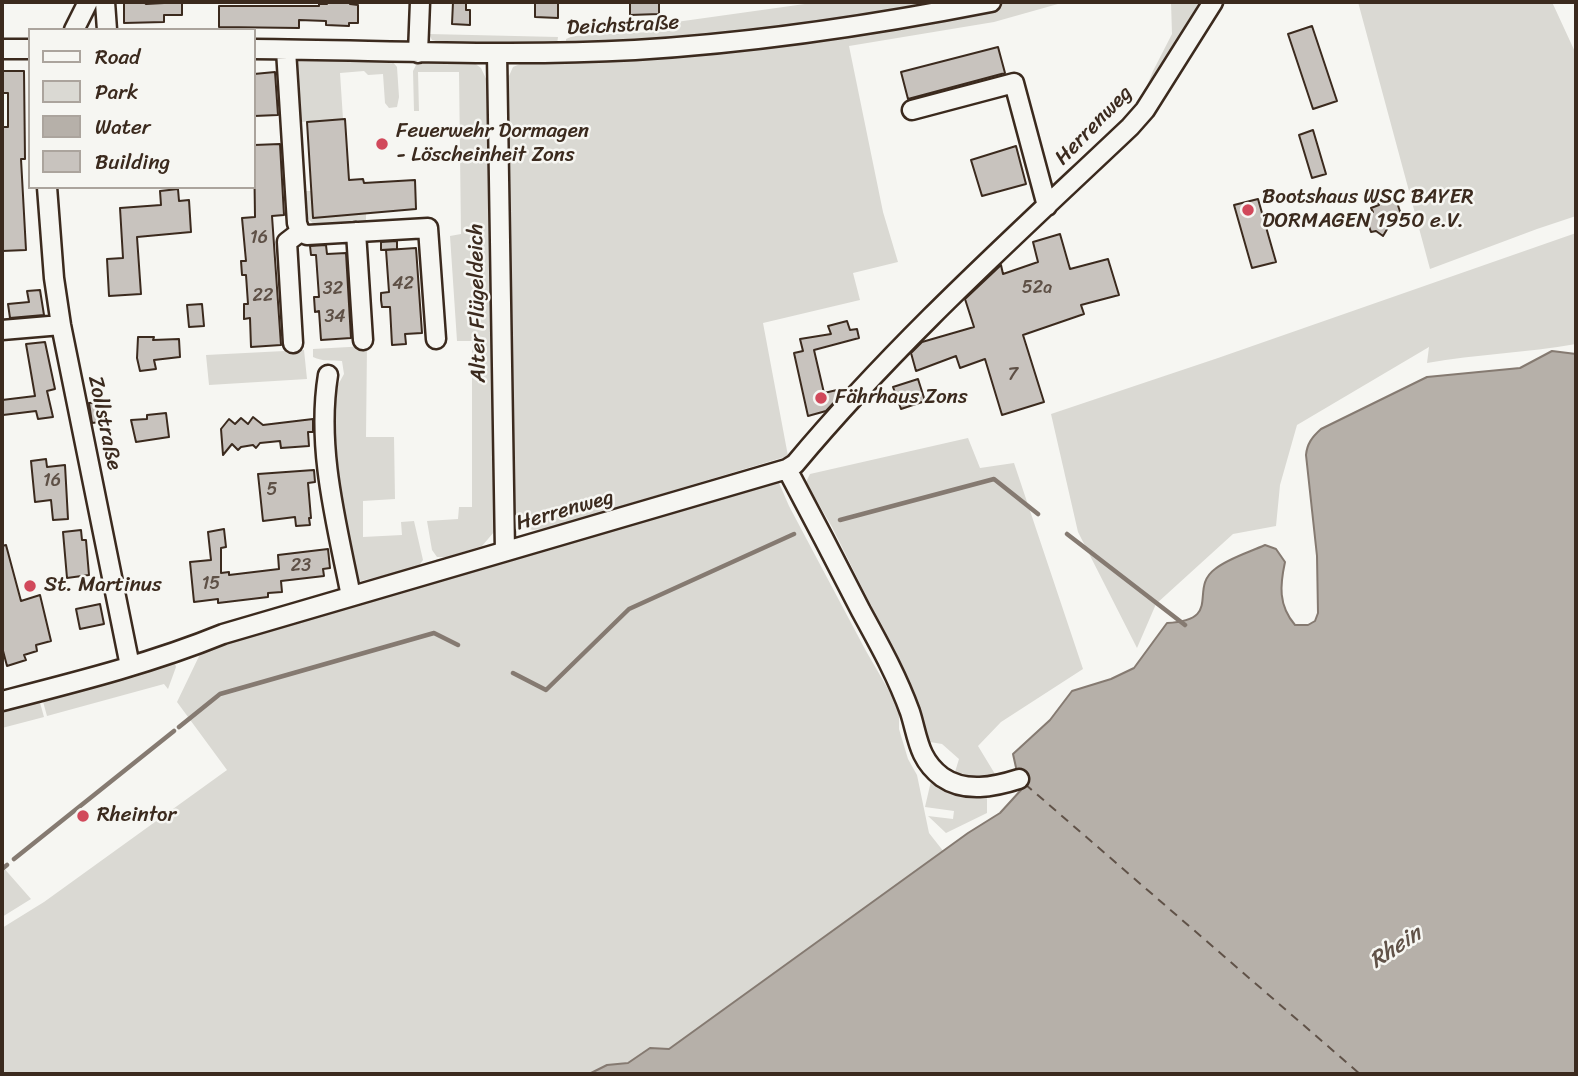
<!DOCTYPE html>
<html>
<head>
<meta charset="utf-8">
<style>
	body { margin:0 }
	#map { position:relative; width:1578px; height:1076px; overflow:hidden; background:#f6f6f2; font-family:Sriracha,sans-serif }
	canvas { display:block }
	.frame { position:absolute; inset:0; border:4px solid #3b2a1e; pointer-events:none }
	.legend { position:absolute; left:28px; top:28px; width:228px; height:161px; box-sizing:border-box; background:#f6f6f2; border:2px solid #aba49d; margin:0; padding:9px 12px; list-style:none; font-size:21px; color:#3b2a1e }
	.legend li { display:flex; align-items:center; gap:14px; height:35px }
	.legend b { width:35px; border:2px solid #aba49d }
</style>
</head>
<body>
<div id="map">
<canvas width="1578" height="1076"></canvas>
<div class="frame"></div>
<ul class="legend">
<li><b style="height:9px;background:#f6f6f2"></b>Road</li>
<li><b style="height:19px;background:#dad9d3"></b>Park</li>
<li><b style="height:19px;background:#b6b0a9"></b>Water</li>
<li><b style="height:19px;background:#c8c3be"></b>Building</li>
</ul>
</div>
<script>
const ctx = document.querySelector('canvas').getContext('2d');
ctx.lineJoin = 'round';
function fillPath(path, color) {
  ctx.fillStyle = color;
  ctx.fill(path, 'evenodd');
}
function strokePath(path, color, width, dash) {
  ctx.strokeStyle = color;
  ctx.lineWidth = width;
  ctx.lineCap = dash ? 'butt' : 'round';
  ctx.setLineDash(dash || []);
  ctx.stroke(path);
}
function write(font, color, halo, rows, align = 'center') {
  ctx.font = font + ' Sriracha,sans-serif';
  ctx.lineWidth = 5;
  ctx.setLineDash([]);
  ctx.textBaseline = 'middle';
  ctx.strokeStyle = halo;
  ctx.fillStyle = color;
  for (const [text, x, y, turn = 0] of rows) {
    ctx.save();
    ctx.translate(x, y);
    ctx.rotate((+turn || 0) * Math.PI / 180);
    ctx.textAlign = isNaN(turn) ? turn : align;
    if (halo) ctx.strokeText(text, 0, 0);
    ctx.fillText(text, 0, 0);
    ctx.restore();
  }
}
const green = new Path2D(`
	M819,2h139l-152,23 -125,15 -115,5v-6l7,-3 96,-5v-8z
	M1011,2h54l-71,20 -145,24 34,166 15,50 -45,11 7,27 -97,23 25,133 -240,72 -15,2 -11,-3 -6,-10 -2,-25 -6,-395 1,-21 4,-9 14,-6 463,-54z
	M1171,2h35l-69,108 16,-39 19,-37z
	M1358,2h194l24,52v162l-39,13 -107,40z
	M429,34l129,3 -1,7 -4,2h-20l-1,-2 -92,-2 -8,-2z
	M298,58l87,1 7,2 5,6 2,30 -2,10 -8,1 -4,-5 -2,-29 -15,1 -4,-4 -24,2 3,46 -42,3 5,69h5l2,26 53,-3v7l-51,4 -7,-6 -11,-135z
	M422,60h48l11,8 7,15 6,449 -12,14 -35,11h-10l-5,-7 -5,-29 31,-2 1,-12h13v-166h-15l-7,-105 11,-2 -2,-162h-41l1,39h-5l-1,-40 5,-10z
	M1576,233v111c-49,9 -100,10 -149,19l2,-16 -132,78 -17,60 -4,41 -43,8 -77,70 -19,44 -59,-116 -27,-118 167,-56z
	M367,346l-1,91h28l1,62 -32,2v36l39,-2 -1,-13 13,-1 9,39 -5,7 -57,14 -7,-3 -15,-63 -12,-110 17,-31 -2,-13c-10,-1 -19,1 -29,-4v-8z
	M304,350l3,29 -98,6 -3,-30z
	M968,438l12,30 34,-5 69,206 -82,53 -23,24 17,28 -18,3 -22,-5 4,-13 -17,-15 -18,-3 -15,-59 -77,-155 -26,-45 4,-8z
	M779,483l10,23 77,145 33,57v21l9,30 9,16 12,58 15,19 -274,196h-19l-22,14 -21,3 -19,9h-587v-146l42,-26 183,-132 -50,-68 25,-52 275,-83z
	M174,659l2,8 -8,22 -4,-5 -117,32 -5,-18z
	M39,699l5,18 -42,11v-20z
	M931,781l23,14 33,3v15l-41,20 -18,-17 25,3 1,-8 -29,-4z
	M2,866l29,33 -29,18z`);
const water = new Path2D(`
	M1552,351l24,3v720h-987l18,-9 21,-2 22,-15 19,1 299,-216 32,-20 21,-23 -8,-36 37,-34 22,-29 39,-12 23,-11 33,-45c57,-3 21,-34 48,-54 14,-11 35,-17 50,-24l11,4 9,13c-5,23 -7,43 10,63h13l7,-4 3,-8 -1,-57 -11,-101c1,-11 6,-18 15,-26l106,-52 93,-9z`);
const stream = new Path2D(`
	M840,520l154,-41 44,35
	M1067,534l118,91
	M513,673l33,17 83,-81 165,-75
	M179,727l41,-33 214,-61 24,12
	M14,859l160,-128
	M2,869l5,-4`);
const ferry = new Path2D(`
	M1025,784l335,290`);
const building = new Path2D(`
	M124,2h20l2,2 36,-2v13h-18v7l-40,1z
	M327,2h23v2l8,1v18h-9v3l-23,-1v-4l-27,-1v8l-80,-1v-21h100v-2h8z
	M453,2h13v8h4v15l-18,-1z
	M535,2h23v16l-23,-1z
	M630,2h29v12l-29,1z
	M1312,26l25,75 -24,8 -25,-75z
	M998,47l7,26 -97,26 -7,-27z
	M2,71h22l1,88h-4l5,91 -24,1v-124h6v-34h-6z
	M275,72l3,43 -24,1v-42z
	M345,119l4,61 14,-1 1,4 51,-3 1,29 -103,9 -6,-96z
	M1313,130l13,44 -14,4 -13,-43z
	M280,144l4,71 -12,1 9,129 -30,2 -1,-29 -6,1v-15h4l-2,-29h-4l-1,-14h5l-4,-43 13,-1 -1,-72z
	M1016,146l10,38 -44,12 -11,-36z
	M178,189l1,12 10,-1 2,32 -54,5 4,57 -32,2 -2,-37 16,-1 -3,-50 41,-3 -1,-14z
	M1395,196l8,25 -14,5 -6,10 -7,-5 -5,1 -6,-17 8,-3 -2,-4 8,-3 -1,-3z
	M1258,199l18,63 -24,6 -18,-63z
	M1060,234l10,35 38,-10 11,36 -38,10 3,9 -61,21 21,67 -42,13 -17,-56 -25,9 -4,-12 -40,15 -5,-18 11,-11 52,-15 -9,-28 36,-34 2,9 35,-12 -5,-20z
	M397,241v8l-16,1v-8z
	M326,245l1,9 19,-1 5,85 -30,2 -2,-29 -4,1 -1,-15h5l-3,-42h-5l-1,-9z
	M416,248l6,85 -17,1 1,10 -14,1 -2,-38h-8l-1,-7v-7l8,-1 -3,-42z
	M40,290l4,25 -34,3 -2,-14 21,-2 -2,-11z
	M202,304l2,22 -15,1 -2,-22z
	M847,321l3,9 7,-1 2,9 -45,12 10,43 13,-3 2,7 -13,14 -18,5 -14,-63 9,-2 -3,-12 31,-5 -3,-8z
	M138,337h16l-1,3 26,-1 1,18 -26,3 2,9 -16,2 -3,-13z
	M45,342l10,47 -8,2 6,26 -15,2 -2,-8 -33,4 -1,-15 33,-4 -9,-52z
	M918,379l7,22 -24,8 -8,-22z
	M106,402l2,19 -16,2 -3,-20z
	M166,413l3,24 -33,5 -5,-22 16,-1v-4z
	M253,417l10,8 50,-6v13h-5l1,14 -28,2 -1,-7 -20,2 -4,5 -3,-3 -12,2 -3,3 -6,-6 -9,11 -2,-26 8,-10 6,5 6,-6 7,6z
	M46,459l1,8 18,-2 3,54 -15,1 -2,-20 -16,2 -4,-41z
	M314,470l1,12 -7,1 3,35h-2l1,7 -14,1 -1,-9 -32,4 -5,-47z
	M224,529l2,18 -5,1v25l8,-1v3l50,-6 -1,-14 50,-6 2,19 -7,1 1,7 -43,5 1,11 -14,1v4l-50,6v-4l-24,3 -4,-40 21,-2 -3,-28z
	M81,530l1,10h4l3,35 -22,3 -4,-46z
	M6,545l15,56 19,-6 11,46 -15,4 1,6 -13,4 2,5 -19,6 -5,-19v-101z
	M100,604l4,20 -24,5 -4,-20z`);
const street = new Path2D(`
	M105,2l2,28
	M74,30l14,-28
	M2,49h28
	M254,49c127,1 254,8 381,1 119,-7 239,-25 356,-48
	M286,50l11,173 3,9 7,3 121,-7 8,111
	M418,53l2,-51
	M497,54l8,497
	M912,110l102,-27 33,123
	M47,187l7,91 7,47 69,341
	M356,232l7,108
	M2,330l59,-5
	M293,343l-6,-101 13,-10
	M328,375c-12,74 9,150 23,221
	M787,469c25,47 50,95 74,142 18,33 36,65 49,101 8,25 8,47 32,65 23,16 52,10 77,2
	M2,701c74,-19 150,-38 221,-67l564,-165 8,-5c102,-122 220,-228 335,-337l15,-17 68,-108`);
const markers = [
	[382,144,7,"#d1495b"],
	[1248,210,7,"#d1495b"],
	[821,398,7,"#d1495b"],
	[30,586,7,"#d1495b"],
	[83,816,7,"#d1495b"]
];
const numberNames = [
	["16",259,238],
	["42",403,284],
	["52a",1037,288],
	["32",333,289],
	["22",263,296],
	["34",335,317],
	["7",1013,375],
	["16",52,481],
	["5",272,490],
	["23",301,566],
	["15",211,584]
];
const streetNames = [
	["Deichstraße",623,26,-3],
	["Herrenweg",1094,126,-46],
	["Alter Flügeldeich",478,303,-91],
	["Zollstraße",104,423,78],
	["Herrenweg",565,511,-16]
];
const poiNames = [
	["Feuerwehr Dormagen",396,132],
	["- Löscheinheit Zons",396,156],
	["Bootshaus WSC BAYER",1262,198],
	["DORMAGEN 1950 e.V.",1262,222],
	["Fährhaus Zons",835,398],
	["St. Martinus",44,586],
	["Rheintor",97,816]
];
const waterNames = [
	["Rhein",1396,948,-34]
];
fillPath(green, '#dad9d3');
fillPath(water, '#b6b0a9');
strokePath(water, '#857a71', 2);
strokePath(stream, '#857a71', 4.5);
strokePath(ferry, '#605248', 2, [9, 7]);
fillPath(building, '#c8c3be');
strokePath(building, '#3b2a1e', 2);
strokePath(street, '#3b2a1e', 23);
strokePath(street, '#f6f6f2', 18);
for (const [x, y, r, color] of markers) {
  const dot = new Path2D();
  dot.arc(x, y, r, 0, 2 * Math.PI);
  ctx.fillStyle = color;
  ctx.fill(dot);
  strokePath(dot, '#f6f6f2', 2.5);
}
write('18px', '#5e5046', null, numberNames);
write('21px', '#3b2a1e', '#f6f6f2', streetNames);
write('21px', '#3b2a1e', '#f6f6f2', poiNames, 'left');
write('italic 23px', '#605248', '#f6f6f2', waterNames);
</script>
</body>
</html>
